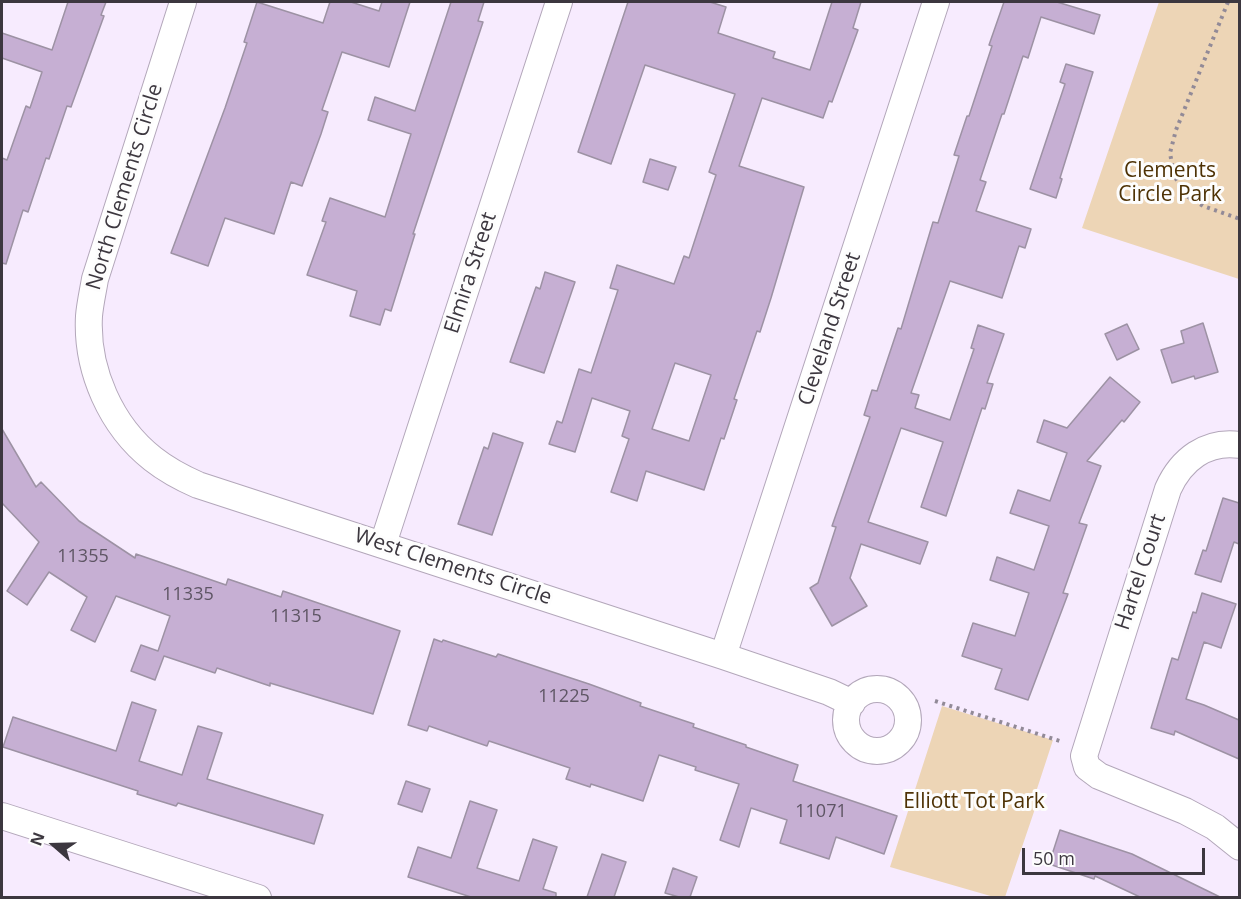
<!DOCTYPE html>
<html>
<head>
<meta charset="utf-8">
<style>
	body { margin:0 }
	#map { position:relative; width:1241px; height:899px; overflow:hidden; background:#f7ebfe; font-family:"Open Sans",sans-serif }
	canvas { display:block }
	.frame { position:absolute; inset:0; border:3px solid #3c373f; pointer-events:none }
	.north { position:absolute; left:24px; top:815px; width:60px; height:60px; -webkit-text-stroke:4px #fdfdfd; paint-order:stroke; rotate:290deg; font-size:16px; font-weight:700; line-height:24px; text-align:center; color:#3c373f }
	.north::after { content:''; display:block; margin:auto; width:21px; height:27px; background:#3c373f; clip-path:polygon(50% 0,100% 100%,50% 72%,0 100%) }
	.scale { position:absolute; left:1022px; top:848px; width:183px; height:27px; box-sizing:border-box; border:3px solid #3c373f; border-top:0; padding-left:8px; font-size:18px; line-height:21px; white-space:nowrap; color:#3c373f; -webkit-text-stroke:4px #fdfdfd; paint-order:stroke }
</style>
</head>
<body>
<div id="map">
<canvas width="1241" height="899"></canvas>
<div class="frame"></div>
<div class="north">N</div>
<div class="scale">50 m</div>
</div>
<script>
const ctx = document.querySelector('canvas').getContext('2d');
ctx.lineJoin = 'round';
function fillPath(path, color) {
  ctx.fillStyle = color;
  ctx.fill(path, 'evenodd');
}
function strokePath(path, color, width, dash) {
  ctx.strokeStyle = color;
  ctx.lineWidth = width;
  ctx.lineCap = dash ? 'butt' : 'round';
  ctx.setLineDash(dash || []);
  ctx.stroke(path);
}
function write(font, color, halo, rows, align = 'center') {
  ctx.font = font + ' "Open Sans",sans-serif';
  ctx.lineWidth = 6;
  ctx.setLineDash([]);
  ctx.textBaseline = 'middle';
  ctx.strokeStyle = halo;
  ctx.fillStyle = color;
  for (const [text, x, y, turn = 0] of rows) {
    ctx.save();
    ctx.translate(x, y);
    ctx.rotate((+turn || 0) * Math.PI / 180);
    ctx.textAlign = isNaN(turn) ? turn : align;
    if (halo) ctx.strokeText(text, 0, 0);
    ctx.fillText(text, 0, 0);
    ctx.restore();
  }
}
const green = new Path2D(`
	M1159,2h80v277l-157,-51z
	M942,706l111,34 -18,55 4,2 -34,100h-11l-104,-30z`);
const building = new Path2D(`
	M68,2h38l-5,13 3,1 -33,91 -4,-1 -18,53 -3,-1 -18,54 -5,-2 -17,54 -4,-1v-105l5,2 19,-54 4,2 12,-36 -40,-14v-25l50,17z
	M257,2l66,21 7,-21h21l28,9 3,-9h28l-21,65 -47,-15 -20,58 6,2 -7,22 -19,52 -11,-4 -17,52 -49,-16 -17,48 -37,-13 54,-145 22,-65 -3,-1z
	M451,2h33l-6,19 5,1 -70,212h2l-24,77 -6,-2 -5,16 -30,-9 7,-25 -50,-16 19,-53 -4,-1 8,-23 55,19 26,-83 -43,-14 7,-23 40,14z
	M628,2h82l16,5 -8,26 57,19 -2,6 37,12 22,-68h29l-8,26 5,2 -26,72 -3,-1 -6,17 -61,-20 -23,68 65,21 -33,111 -11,34 -3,-1 -23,68 3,1 -13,39 -3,-1 -17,52 -58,-19 -9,30 -26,-9 18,-53 -7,-3 8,-25 -38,-13 -17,54 -26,-8 8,-23 5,2 17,-54 12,4 27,-83 -8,-2 7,-23 57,19 10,-28 5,2 27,-83 -7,-3 26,-78 -90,-29 -34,99 -33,-12zM675,363l36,12 -22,66 -37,-12z
	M1004,2h53l43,13 -6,19 -53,-17 -13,41 -5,-2 -19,58h-2l-22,66 6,2 -10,29 55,18 -6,19 -6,-2 -17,52 -52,-17 -39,112 8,2 -4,13 35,12 24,-71 -3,-1 7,-23 26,9 -17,49 6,1 -8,25 -3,-1 -36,108 -25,-9 22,-65 -42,-14 -33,94 60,20 -8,22 -59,-20 -11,34 17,28 -35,20 -22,-38 8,-5 18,-56 -4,-1 38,-109 -6,-2 8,-25 5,1 21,-63 3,1 32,-107 5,1 21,-67 -5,-1 13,-39h2l23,-70 -3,-1z
	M1066,64l27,8 -33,106 2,1 -6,19 -26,-9 35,-105 -5,-2z
	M650,159l26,8 -8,23 -25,-8z
	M545,272l30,10 -31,91 -34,-11 26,-75 4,2z
	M1203,323l15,49 -23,7 -1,-3 -22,7 -11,-33 23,-7 -3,-12z
	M1127,324l12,25 -22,11 -12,-26z
	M1110,377l30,25 -16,20 -2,-2 -35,41 14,5 -22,57 8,2 -24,68 5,1 -40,106 -33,-11 7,-20 -40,-13 11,-33 42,13 14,-43 -39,-13 7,-23 37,13 15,-44 -39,-13 8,-23 32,11 17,-48 -30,-11 7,-22 23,8z
	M2,429l34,58 5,-5 38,39 56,37 1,-4 90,31 2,-6 53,18 2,-6 117,40 -27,83 -103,-31v3l-53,-18 -2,5 -51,-17 -9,24 -24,-9 10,-26 17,6 12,-35 -54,-20 -21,46 -24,-12 16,-33 -38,-25 -22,33 -20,-14 32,-49 -37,-39z
	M493,433l30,10 -31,92 -34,-11 26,-77 4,2z
	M1223,498l16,5v41l-5,-2 -13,40 -26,-8 8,-24 3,1z
	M1202,593l34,11 -15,44 -17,-6 -18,57 18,6 35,15v39l-64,-28 -1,4 -23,-7 21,-70 6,2 15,-48 3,1z
	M434,639l8,3 1,-2 53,17 2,-3 91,30 52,19 -1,3 54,18 -1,3 53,18v2l52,18 -5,16 104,35 -13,38 -48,-17 -7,22 -49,-16 7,-23 -36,-12 -12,39 -19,-7 19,-56 -44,-14 1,-3 -37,-12 -16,46 -52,-17 -1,3 -24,-8 4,-11 -81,-27 -2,5 -58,-20 -2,5 -19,-6z
	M132,702l24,8 -17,51 43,14 16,-49 24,7 -15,46 116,36 -9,29 -136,-41 -2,3 -39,-12 1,-3 -135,-44 10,-30 103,34z
	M406,781l24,8 -8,23 -24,-8z
	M470,801l27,9 -20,58 42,13 14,-42 24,8 -14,42 13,4v4h-85l-63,-20 10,-30 33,11z
	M1060,830l72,24 88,43h-80l-45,-21 -1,3 -45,-15z
	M602,854l24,8 -12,35h-27z
	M673,868l24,9 -7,20h-11l-14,-4z`);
const path = new Path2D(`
	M1228,2l-52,128 -6,23 4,22 11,20 18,11 37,13
	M935,701l128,41`);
const minor = new Path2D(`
	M183,2l-88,277c-2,12 -5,25 -6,37 -3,54 22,110 64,143 14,11 29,19 45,26l525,171 106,36 23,11
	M1240,445c-34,-5 -59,15 -72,44l-84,267 3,11 12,9 86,35 30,16 25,20
	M383,544l176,-542
	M723,656l213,-654
	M846 720a31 31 0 1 1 62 0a31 31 0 1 1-62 0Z
	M2,816l256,82`);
const numberNames = [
	["11355",83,557],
	["11335",188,595],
	["11315",296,617],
	["11225",564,697],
	["11071",821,812]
];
const parkNames = [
	["Clements",1170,171],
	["Circle Park",1170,195],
	["Elliott Tot Park",974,802]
];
const streetNames = [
	["North Clements Circle",125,187,-73],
	["Elmira Street",471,273,-72],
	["Cleveland Street",830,329,-72],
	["West Clements Circle",453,567,18],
	["Hartel Court",1141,572,-72]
];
fillPath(green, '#edd5b6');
fillPath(building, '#c6afd3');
strokePath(building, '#9d92a4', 1.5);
strokePath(minor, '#b3a7ba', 28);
strokePath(path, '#928a97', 4, [3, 4.5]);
strokePath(minor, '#fff', 26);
write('18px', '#5e5564', null, numberNames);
write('21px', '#4e3205', '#fdfdfd', parkNames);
write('21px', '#3c373f', '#fdfdfd', streetNames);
</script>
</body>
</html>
